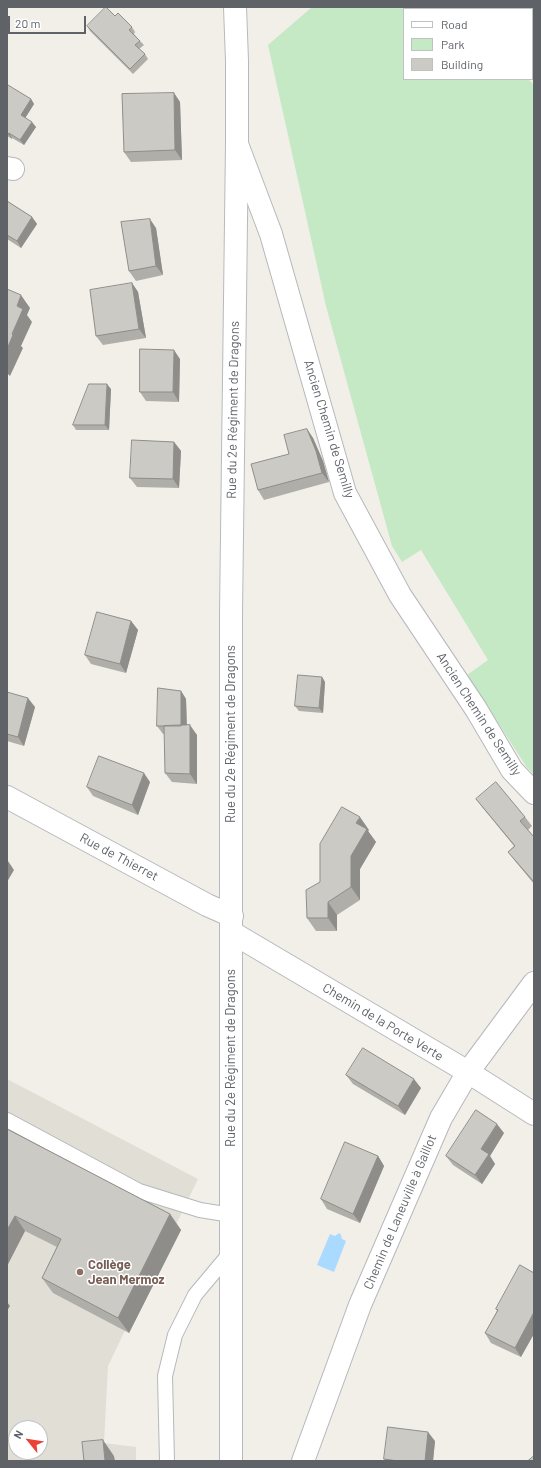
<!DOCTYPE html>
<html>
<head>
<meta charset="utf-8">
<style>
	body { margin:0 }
	#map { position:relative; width:541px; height:1468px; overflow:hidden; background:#f1efe8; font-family:Barlow,sans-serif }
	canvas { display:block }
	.frame { position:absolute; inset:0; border:8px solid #5f6368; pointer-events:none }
	.legend { position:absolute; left:403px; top:8px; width:130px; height:72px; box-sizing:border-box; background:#fff; border:1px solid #bfc1c3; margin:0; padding:5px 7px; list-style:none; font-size:12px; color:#5f6368 }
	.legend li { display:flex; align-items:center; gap:8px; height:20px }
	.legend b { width:20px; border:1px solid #bfc1c3 }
	.north { position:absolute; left:8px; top:1420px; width:40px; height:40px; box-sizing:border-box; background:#fff; border:1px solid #bfc1c3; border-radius:50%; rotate:300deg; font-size:11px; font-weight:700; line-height:16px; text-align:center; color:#5f6368 }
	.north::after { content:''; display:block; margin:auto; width:14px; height:18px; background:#ea4335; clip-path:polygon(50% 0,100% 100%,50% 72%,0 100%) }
	.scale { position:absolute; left:8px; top:16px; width:78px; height:18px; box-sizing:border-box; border:2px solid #5f6368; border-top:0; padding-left:5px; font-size:12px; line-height:14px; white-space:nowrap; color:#5f6368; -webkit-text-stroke:3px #fff; paint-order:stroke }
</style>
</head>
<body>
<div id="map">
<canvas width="541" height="1468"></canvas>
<div class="frame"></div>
<ul class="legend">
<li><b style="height:5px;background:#fff"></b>Road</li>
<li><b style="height:11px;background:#c5e8c5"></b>Park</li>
<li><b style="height:11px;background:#cccac5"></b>Building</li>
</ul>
<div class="north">N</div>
<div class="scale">20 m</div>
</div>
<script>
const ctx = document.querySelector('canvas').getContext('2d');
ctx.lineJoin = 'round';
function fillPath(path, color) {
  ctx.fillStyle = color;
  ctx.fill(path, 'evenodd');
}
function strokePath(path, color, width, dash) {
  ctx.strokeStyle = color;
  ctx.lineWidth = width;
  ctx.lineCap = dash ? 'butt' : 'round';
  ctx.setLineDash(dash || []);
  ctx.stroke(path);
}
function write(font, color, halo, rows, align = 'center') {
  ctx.font = font + ' Barlow,sans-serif';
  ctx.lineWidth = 3;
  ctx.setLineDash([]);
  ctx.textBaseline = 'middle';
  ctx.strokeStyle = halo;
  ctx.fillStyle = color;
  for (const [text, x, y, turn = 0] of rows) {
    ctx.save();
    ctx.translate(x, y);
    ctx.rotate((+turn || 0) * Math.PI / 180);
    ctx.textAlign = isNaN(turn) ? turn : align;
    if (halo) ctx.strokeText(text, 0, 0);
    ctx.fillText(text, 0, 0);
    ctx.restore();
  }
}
const education = new Path2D(`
	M7,1079l191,100 -90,187 -4,77 32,4v14h-129zM16,1428h24v24h-24z`);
const green = new Path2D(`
	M312,7h98l5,2h-11v70h124l6,6v690l-8,-9 -59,-91 21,-15 -67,-110 -19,12 -10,-16 -66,-240 -58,-261z`);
const water = new Path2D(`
	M339,1233l2,2 1,4 4,2 -12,31 -17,-7 13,-31 5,2z`);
const lane = new Path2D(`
	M7,1120l132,71 61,19 31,5
	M167,1461l-2,-85 10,-41 20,-40 36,-43`);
const street = new Path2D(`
	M237,144l34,90 74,259 55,102 76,114 36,61 22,23
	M7,168l6,1
	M7,797l200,108 25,11
	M231,932l237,140 66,42
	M303,1461l57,-156 81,-187 27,-46 66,-89`);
const secondary = new Path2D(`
	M463,7l4,2
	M532,51l2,1
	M231,1461v-848l6,-470v-82l-2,-54`);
const wall = new Path2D(`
	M115,16l17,11 3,5 -1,2 6,7 4,4 -5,4 6,5 3,5 -15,15 -43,-43 -3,-5z
	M7,87l24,12 3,5 -9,14 11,9 -12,18 -12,-7v1l-5,-3z
	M174,93l6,9 2,58 -51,2 -7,-10z
	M7,201l25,16 5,7 -16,24 -14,-9z
	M156,228l7,47 -27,6 -7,-10z
	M132,283l6,9 8,46 -43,7 -7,-9z
	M180,359l-1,43 -33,-1 -6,-9z
	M111,389l-2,41h-33l-3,-5z
	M307,429l6,9 10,23 6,21 -65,18 -6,-10 31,-36z
	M174,442l7,9 -2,37 -42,-1 -7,-9z
	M131,621l7,9 -12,43 -35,-9 -6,-9z
	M322,677l3,5 -2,31 -24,-2 -4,-5z
	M181,691l5,8 1,27 10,9v49l-25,-2 -7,-9v-39h-2l-6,-8z
	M7,692l28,15 -11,39 -17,-5z
	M150,782l-12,33 -45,-19 -6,-9z
	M476,799l49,18 7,9 -4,4 6,7v47l-19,-23 -7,-9 6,-6 -31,-38z
	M369,830l-1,1 8,11 -16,27v31l-23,15v16h-21l-9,-13z
	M346,1075l75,13 -16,27 -52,-31z
	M7,1129l163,85 11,16 -52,103 -76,-40 -11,-15 15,-31 -32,-16 -18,35z
	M504,1133l-14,23 5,8 -13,20 -29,-19 -7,-9z
	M378,1156l6,10 -24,57 -33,-14 -6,-10z
	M534,1273l-13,84 -30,-14 -6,-10 12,-22 -1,-2z
	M435,1441l-2,20h-48l-1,-2z`);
const shadedWall = new Path2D(`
	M174,93l6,9 2,58 -7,-10z
	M31,99l3,5 -10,16 -3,-5z
	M32,122l4,5 -12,18 -4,-5z
	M9,133l3,5v1l-4,-5z
	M32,217l5,7 -16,24 -4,-7z
	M150,219l6,9 7,47 -7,-9z
	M132,283l6,9 8,46 -7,-9z
	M21,295l9,13 -3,7 5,7 -11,24 2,2 -13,28 -3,-3v-24l5,-15 5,-28z
	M174,350l6,9 -1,43 -6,-10z
	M107,384l4,5 -2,41 -4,-5z
	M307,429l6,9 10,23 6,21 -7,-9z
	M174,442l7,9 -2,37 -6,-9z
	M131,621l7,9 -12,43 -6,-9z
	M322,677l3,5 -2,31 -4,-5z
	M181,691l5,8 1,35 -6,-8z
	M28,698l7,9 -11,39 -6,-9z
	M190,725l7,10v49l-7,-10z
	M144,773l6,9 -12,33 -6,-10z
	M360,817l9,13 -1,1 8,11 -16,27v31l-9,-13v-31l5,-33z
	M8,861l6,9 -7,12v-20z
	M328,902l9,13v16l-9,-13z
	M414,1079l7,9 -16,27 -7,-9z
	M497,1124l7,9 -14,23 5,8 -13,20 -7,-9 6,-26z
	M378,1156l6,10 -24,57 -7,-9z
	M170,1214l11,16 -52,103 -11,-15z
	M15,1216l10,15 -18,35v-36z
	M7,1302l3,4 -3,5z
	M534,1312v22l-13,23 -6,-9z
	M428,1432l7,9 -2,20h-8z
	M103,1440l11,16 1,5h-10z`);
const building = new Path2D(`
	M106,7l9,9 3,-3 14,14 -3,3 11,11 -5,4 10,9 -15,15 -43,-43z
	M8,85l23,14 -10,16 11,7 -12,18 -11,-7 -1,1h-1v-47z
	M174,93l1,57 -51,2 -2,-58z
	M7,201l25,16 -15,24 -10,-6z
	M150,219l6,47 -27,5 -8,-49z
	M132,283l7,46 -43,7 -6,-46z
	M7,289l14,6 -4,11 6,3 -11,25 1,1 -6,14z
	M140,349l34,1 -1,42h-33z
	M89,384h18l-2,41h-32z
	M307,429l9,22 6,22 -64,17 -7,-26 38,-10 -5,-19z
	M132,440l42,2 -1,37 -43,-1z
	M97,612l34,9 -11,43 -35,-9z
	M298,675l24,2 -3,31 -24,-2z
	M158,688l23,3v35h-24z
	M7,692l21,6 -10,39 -11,-3z
	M190,725v49l-25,-1 -1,-47z
	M99,756l45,17 -12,32 -45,-18z
	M496,782l29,35 -5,4 14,16v45l-26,-30 7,-6 -39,-47z
	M342,807l18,10 -4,6 11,6 -16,27v31l-23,15v16h-21l-1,-28 14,-8v-38z
	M363,1048l51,31 -16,27 -52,-31z
	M476,1110l21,14 -16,25 8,5 -14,21 -29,-19z
	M7,1129l163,85 -52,104 -76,-40 19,-39 -46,-23 -8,14z
	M345,1142l33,14 -25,58 -32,-15z
	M520,1265l14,8v39l-19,36 -30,-15 13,-23 -2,-1z
	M388,1427l40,5 -3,29h-27l-14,-2z
	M103,1440l2,21h-21l-2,-19z
	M534,1456v5h-6z`);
const markers = [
	[80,1272,4,"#8d6e63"]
];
const streetNames = [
	["Rue du 2e Régiment de Dragons",233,410,-89],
	["Ancien Chemin de Semilly",329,429,73],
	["Ancien Chemin de Semilly",479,714,57],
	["Rue du 2e Régiment de Dragons",231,734,-90],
	["Rue de Thierret",119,857,28],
	["Chemin de la Porte Verte",383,1022,31],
	["Rue du 2e Régiment de Dragons",231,1058,-90],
	["Chemin de Laneuville à Gaillot",400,1212,-67]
];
const educationNames = [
	["Collège",88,1265],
	["Jean Mermoz",88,1280]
];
fillPath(education, '#e1ded6');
fillPath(green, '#c5e8c5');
fillPath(water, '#aadaff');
strokePath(lane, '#b5b8bc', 16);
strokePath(street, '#b5b8bc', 24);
strokePath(secondary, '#b6babf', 24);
strokePath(lane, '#fff', 14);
strokePath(street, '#fff', 22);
strokePath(secondary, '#fff', 22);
fillPath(wall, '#afaea9');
fillPath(shadedWall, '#8f8d8a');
fillPath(building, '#cccac5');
strokePath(building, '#8f8d8a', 1);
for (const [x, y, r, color] of markers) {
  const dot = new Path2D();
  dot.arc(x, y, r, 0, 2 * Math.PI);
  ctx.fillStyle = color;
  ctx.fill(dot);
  strokePath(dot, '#fff', 1.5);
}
write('13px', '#5f6368', '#fff', streetNames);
write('bold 13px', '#785e54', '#fff', educationNames, 'left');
</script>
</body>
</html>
